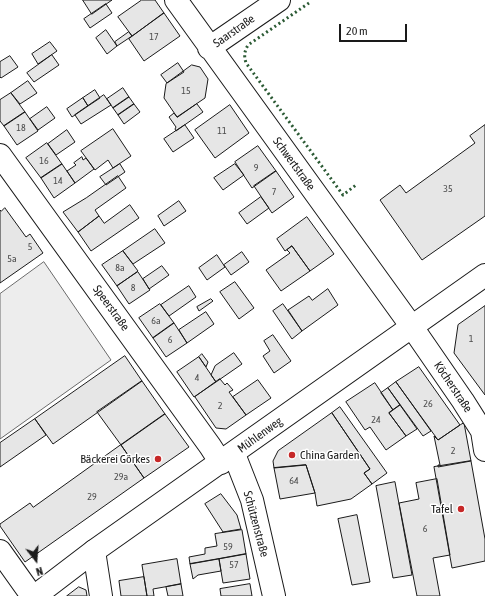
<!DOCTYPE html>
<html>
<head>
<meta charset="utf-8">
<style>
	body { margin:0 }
	#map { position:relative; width:485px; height:596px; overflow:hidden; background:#fff; font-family:"Asap Condensed",sans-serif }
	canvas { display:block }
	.north { position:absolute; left:16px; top:540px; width:40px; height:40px; -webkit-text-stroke:3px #fff; paint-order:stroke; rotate:163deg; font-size:11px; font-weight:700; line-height:16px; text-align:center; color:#1a1a1a }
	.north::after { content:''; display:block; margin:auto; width:14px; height:18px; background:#1a1a1a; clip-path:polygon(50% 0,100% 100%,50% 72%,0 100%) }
	.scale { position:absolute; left:339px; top:24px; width:68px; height:18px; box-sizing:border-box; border:2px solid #1a1a1a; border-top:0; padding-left:5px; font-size:12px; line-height:14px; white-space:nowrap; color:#1a1a1a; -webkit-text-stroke:3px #fff; paint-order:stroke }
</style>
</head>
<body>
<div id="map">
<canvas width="485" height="596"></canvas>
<div class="north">N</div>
<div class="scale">20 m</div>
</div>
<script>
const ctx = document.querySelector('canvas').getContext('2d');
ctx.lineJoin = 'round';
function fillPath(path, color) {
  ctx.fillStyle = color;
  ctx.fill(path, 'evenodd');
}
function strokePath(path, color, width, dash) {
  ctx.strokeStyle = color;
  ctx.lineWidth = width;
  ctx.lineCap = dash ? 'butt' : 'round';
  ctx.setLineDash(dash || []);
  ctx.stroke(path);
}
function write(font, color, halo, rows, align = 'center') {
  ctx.font = font + ' "Asap Condensed",sans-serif';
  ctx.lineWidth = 3;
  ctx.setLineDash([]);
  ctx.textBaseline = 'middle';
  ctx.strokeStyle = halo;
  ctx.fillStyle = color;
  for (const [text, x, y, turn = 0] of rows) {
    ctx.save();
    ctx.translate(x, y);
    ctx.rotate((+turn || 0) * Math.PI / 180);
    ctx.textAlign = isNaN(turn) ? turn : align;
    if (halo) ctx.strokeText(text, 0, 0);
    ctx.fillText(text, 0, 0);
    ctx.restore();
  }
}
const green = new Path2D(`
	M44,262l67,98 -111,79v-145z`);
const building = new Path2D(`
	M83,0h29l-20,14z
	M142,0h13l9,13 -32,23 -14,-19z
	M106,4l6,9 -22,15 -6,-9z
	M164,13l16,23 -36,25 -15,-22z
	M106,30l11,16 -10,8 -11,-16z
	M129,32l3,4 -15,10 -2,-4z
	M50,42l7,9 -19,13 -6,-10z
	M52,55l7,10 -25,17 -7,-9z
	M10,56l8,11 -17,11 -1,-1v-15z
	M178,63l6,9 -17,11 -6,-8z
	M192,65l8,2 8,12 -3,19 -28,19 -13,-19 2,-14z
	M28,81l9,12 -17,11 -9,-11z
	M123,88l6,9 -16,11 -6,-9z
	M95,90l5,8 -12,8 -5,-8z
	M11,93l14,19 -21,14 -4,-5v-21z
	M104,95l7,10 -30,19 -6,-9z
	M129,97l5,7 -16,11 -5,-7z
	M83,98l5,8 -16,11 -5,-8z
	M134,104l6,8 -16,12 -6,-9z
	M197,104l6,8 -27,19 -1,-2 1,-2 -7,-10 5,-4 3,4z
	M230,105l19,28 -34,25 -20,-28z
	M47,107l8,11 -17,12 -8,-11z
	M25,112l13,19 -21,14 -13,-19z
	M185,125l9,13 -21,14 -9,-13z
	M485,125v91l-63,44 -42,-60 20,-15 6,8 69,-50 -5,-7z
	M113,129l18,27 -18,12 -5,-8 -13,10 -14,-19z
	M67,130l8,12 -19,13 -8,-11z
	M47,143l15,21 -21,14 -15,-20z
	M258,146l18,25 -24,17 -17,-26z
	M82,157l1,3 3,-2 8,11 -19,14 -8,-12 9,-6 -2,-2z
	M62,164l13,19 -21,15 -13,-20z
	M120,164l5,8 -19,13 -6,-8z
	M235,164l9,11 -21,15 -9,-12z
	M276,171l18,26 -22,16 -18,-27z
	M118,176l8,12 -31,22 4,6 -21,16 -15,-20 23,-14z
	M261,197l8,11 -22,16 -8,-11z
	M179,201l7,10 -22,15 -6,-10z
	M130,205l9,13 -48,33 -13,-19 21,-16 5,7z
	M5,208l21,29 4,-3 13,19 -43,30v-73l1,1z
	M307,217l27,37 -24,17 -18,-25 -7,5 -8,-12z
	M155,229l10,14 -32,21 -10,-13z
	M292,246l18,25 -29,20 -15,-21 24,-17 -3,-3z
	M123,251l15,20 -21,15 -15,-21z
	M242,252l7,10 -18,13 -7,-10z
	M217,255l8,12 -18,13 -8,-12z
	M162,266l7,9 -20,14 -6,-10z
	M138,272l12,18 -21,14 -12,-18z
	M235,282l19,26 -15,11 -19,-27z
	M189,286l7,11 -27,19 -8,-11z
	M328,289l10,16 -36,26 -14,-21 21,-14 3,4z
	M211,299l2,2 -14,10 -2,-4z
	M160,304l14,19 -21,15 -14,-20z
	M283,304l19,27 -10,8 -19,-28z
	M485,306v89l-31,-42 4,-28z
	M206,312l8,12 -27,19 -8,-13z
	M174,323l13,20 -21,14 -13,-19z
	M273,335l18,26 -17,12 -11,-17 7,-5 -6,-10z
	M234,353l8,11 -26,18 -5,-7 4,-9z
	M202,354l6,8 -2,5 -7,-10z
	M125,356l17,25 -89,63 -18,-25z
	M199,357l17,25 -22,15 -17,-25z
	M419,367l41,58 -22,15 -42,-58z
	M220,379l5,6 2,-2 6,7 -4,2 17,23 -20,14 -10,-1 -21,-31z
	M258,380l13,18 -25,17 -13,-18z
	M142,381l23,33 -44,31 -24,-33z
	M396,382l35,49 -8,5 -35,-48z
	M375,383l18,27 -4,3 17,23 -20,14 -16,-23 -5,3 -19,-28z
	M388,388l12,17 -7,5 -12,-17z
	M400,405l17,24 -11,7 -17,-23z
	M340,407l47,66 -15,11 -8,-11 6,-4 -38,-56z
	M332,413l38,56 -6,4 8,11 -21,15 -34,7 -2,-13 -9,-28 -32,3 -1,-7 5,-10z
	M165,414l24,33 -45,31 -23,-33z
	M35,419l11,16 -46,32v-24z
	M464,423l7,38 -33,6v-2h2l-6,-29 4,4 22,-15z
	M121,445l23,33 -119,84 -25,-36v-2l30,-21 3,4z
	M471,461l14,78v22l-33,7 -18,-101z
	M306,465l9,28 -35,6 -6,-31z
	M437,479l13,76 -17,3 7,38h-23l-18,-93 20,-4 -3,-16z
	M395,482l17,93 -19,3 -17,-92z
	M221,494l16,21 4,14 -18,3 -18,-28z
	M357,515l13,67 -18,3 -14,-66z
	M242,530l4,24 -56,10 -1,-7 16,-3v-6l12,-2 -2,-12z
	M246,554l4,25 -27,4 -4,-24z
	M177,559l4,25 -28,5 1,7h-7l-5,-31z
	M219,559l2,12 -23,4 -5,4 -3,-15z
	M144,577l3,19h-26l-2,-15z
	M181,584l2,12h-15l-2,-9z
	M250,584l2,12h-31l-1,-7z
	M79,587l7,3 1,6h-20z`);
const minor = new Path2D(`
	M176,0l236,327 51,74 19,30 3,19
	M209,48l70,-48
	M0,155l210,291 11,17
	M234,454l18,46 22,96
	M0,551l32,45
	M94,551l7,45`);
const major = new Path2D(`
	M35,596l59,-45 391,-276`);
const hedge = new Path2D(`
	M309,3l-61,42c-4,7 -4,11 -2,18l97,132 13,-10`);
const markers = [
	[292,455,4,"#c62828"],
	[158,459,4,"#c62828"],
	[461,509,4,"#c62828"]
];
const numberNames = [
	["17",154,37],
	["15",186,91],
	["18",21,128],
	["11",222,131],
	["16",44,161],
	["9",256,168],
	["14",58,181],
	["35",448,189],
	["7",274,192],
	["5",30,247],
	["5a",12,259],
	["8a",120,268],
	["8",133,288],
	["6a",156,321],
	["1",471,339],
	["6",170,340],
	["4",197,378],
	["26",428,404],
	["2",220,406],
	["24",376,420],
	["2",453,451],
	["29a",121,477],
	["64",294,481],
	["29",92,497],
	["6",425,529],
	["59",228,547],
	["57",234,565]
];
const streetNames = [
	["Saarstraße",234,31,-35],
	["Schwertstraße",294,164,54],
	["Speerstraße",111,308,54],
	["Köcherstraße",453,387,56],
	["Mühlenweg",260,435,-36],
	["Schützenstraße",256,524,75]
];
const poiNames = [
	["China Garden",300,455,"left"],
	["Bäckerei Görkes",150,459],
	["Tafel",453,509]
];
fillPath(green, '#ededed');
strokePath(green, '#6a6a6a', 1);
fillPath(building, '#e6e6e6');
strokePath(building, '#1a1a1a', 1);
strokePath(minor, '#1a1a1a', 24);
strokePath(major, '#1a1a1a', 24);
strokePath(minor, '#fff', 22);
strokePath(major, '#fff', 22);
strokePath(hedge, '#2b5a34', 3, [2, 3]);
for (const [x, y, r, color] of markers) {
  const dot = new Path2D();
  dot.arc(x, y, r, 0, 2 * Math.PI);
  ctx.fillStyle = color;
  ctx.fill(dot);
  strokePath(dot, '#fff', 1.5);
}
write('10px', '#4d4d4d', null, numberNames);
write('12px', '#1a1a1a', '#fff', streetNames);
write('12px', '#1a1a1a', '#fff', poiNames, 'right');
</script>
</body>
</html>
